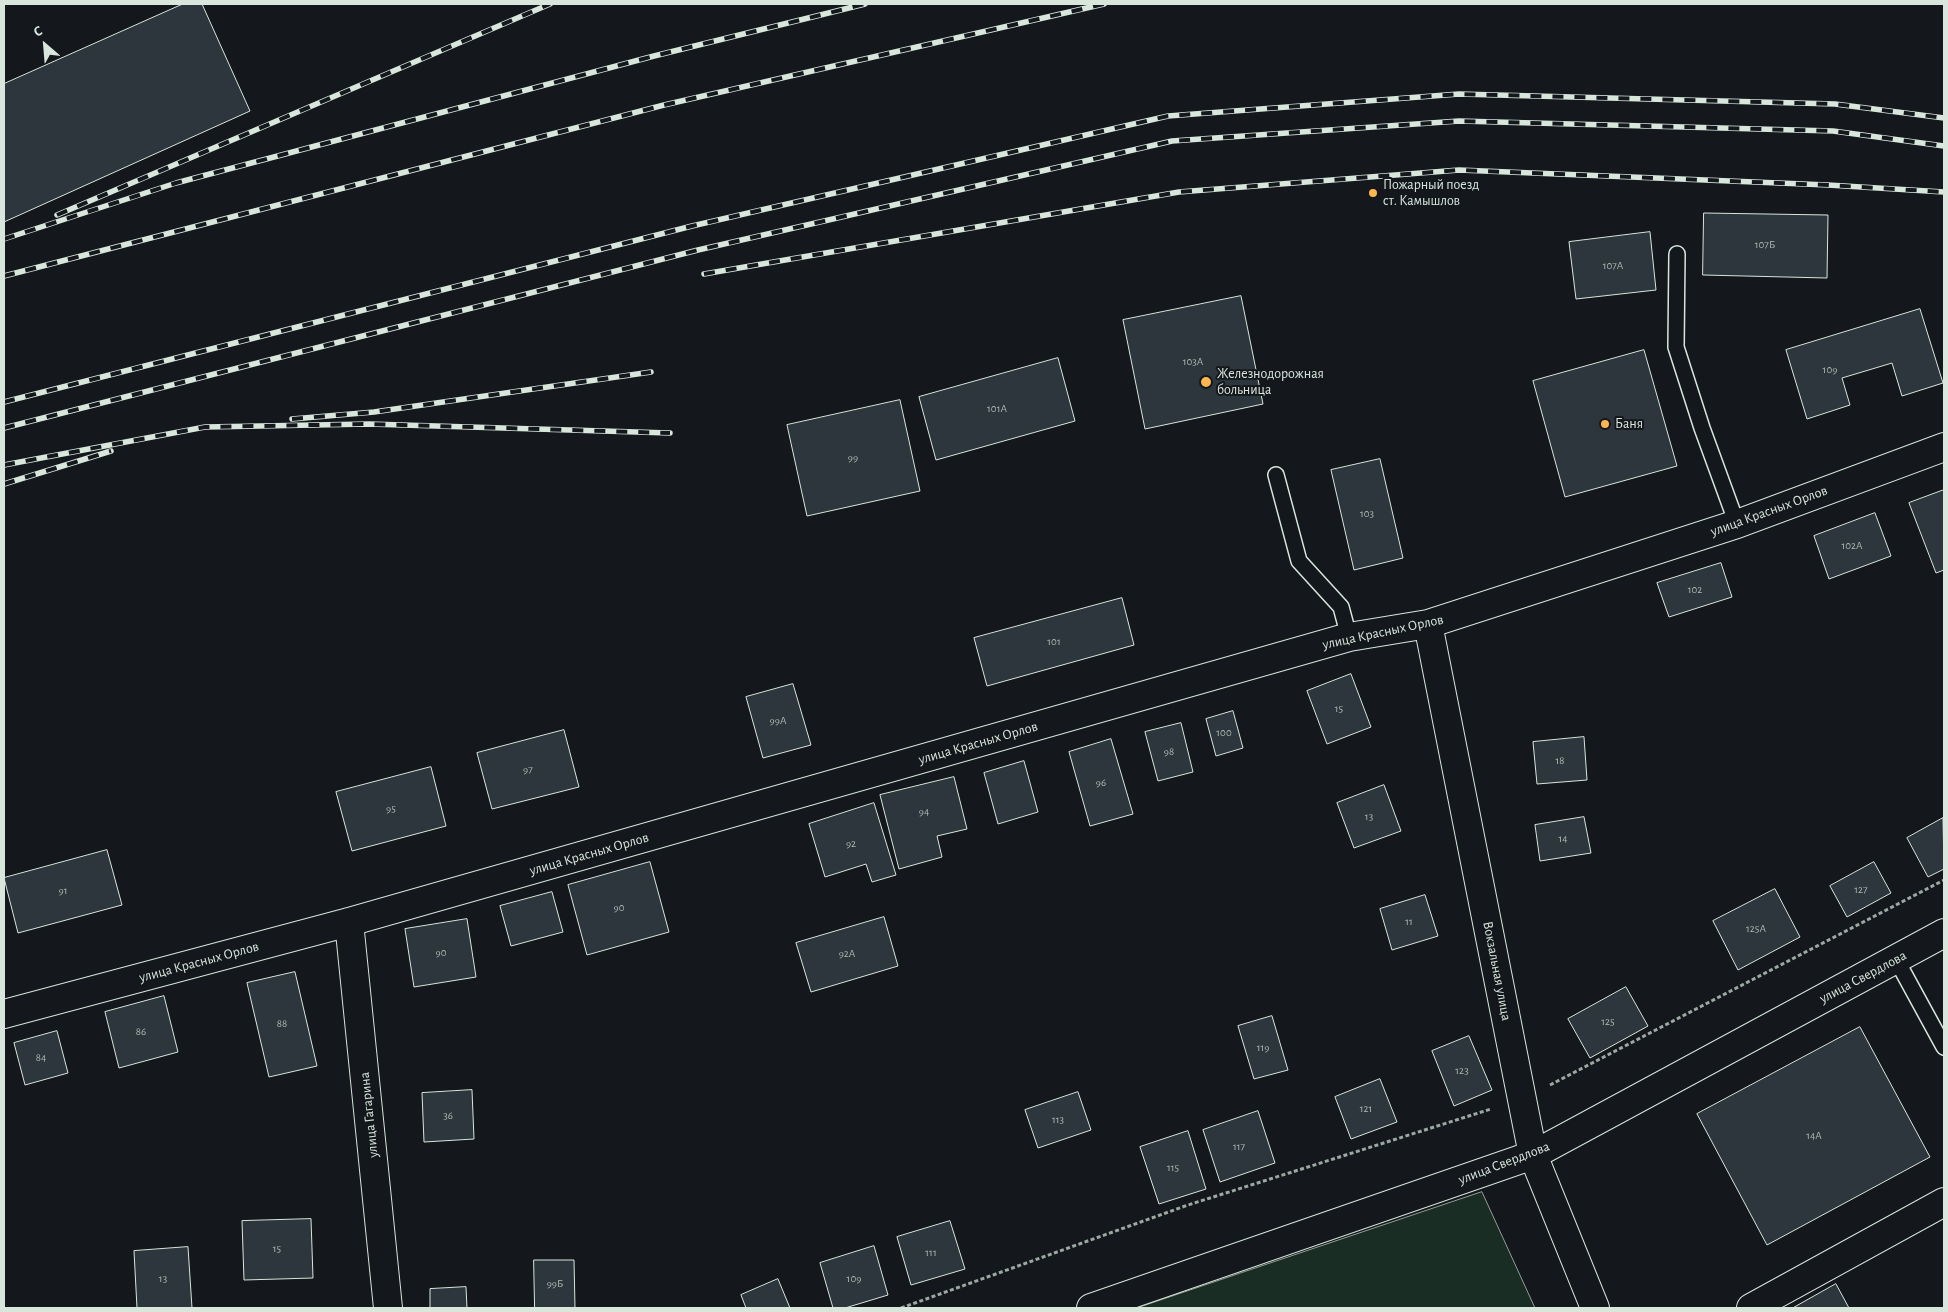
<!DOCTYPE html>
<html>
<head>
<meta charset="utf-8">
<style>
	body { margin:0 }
	#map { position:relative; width:1948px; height:1312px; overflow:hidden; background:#14181c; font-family:"Alegreya Sans",sans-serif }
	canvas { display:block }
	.frame { position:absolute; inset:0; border:5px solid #d8e6dc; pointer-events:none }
	.north { position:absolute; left:20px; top:20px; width:50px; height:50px; -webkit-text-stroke:4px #14181c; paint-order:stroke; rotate:333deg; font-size:14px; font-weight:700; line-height:20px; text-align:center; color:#d8e6dc }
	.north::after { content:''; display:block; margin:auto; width:18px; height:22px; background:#d8e6dc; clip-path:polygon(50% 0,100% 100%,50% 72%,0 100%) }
</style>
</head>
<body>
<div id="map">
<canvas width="1948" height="1312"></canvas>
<div class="frame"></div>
<div class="north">С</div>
</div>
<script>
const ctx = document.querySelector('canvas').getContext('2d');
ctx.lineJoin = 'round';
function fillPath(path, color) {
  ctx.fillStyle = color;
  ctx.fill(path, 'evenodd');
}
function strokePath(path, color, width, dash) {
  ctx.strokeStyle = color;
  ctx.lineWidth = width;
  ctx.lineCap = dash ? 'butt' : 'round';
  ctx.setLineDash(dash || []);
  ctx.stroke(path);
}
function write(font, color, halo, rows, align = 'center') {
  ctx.font = font + ' "Alegreya Sans",sans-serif';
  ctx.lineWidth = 4;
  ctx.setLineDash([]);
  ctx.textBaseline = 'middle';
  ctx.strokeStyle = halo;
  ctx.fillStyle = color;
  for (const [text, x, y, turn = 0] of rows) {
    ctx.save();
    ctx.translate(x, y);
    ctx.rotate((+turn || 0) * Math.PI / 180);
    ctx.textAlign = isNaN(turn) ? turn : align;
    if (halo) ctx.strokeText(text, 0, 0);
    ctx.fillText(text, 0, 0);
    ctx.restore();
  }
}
const green = new Path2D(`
	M1482,1192l53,116h-398z`);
const building = new Path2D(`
	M183,4h19l48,107 -246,111v-138z
	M1704,213l124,2 -1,63 -124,-3z
	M1650,232l6,58 -80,9 -7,-57z
	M1241,296l22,108 -118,25 -22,-109z
	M1920,309l23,74 -41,13 -10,-33 -50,15 8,27 -43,14 -21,-69z
	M1644,350l33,116 -112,31 -32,-116z
	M1058,358l17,63 -139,39 -17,-63z
	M900,400l20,91 -113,25 -20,-91z
	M1380,459l23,99 -49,12 -23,-100z
	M1944,490v80l-8,3 -27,-70z
	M1875,513l16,43 -62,23 -15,-43z
	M1721,563l11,34 -63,20 -12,-34z
	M1122,598l12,47 -147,41 -13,-48z
	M1351,674l20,53 -44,17 -20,-53z
	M793,684l18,61 -48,13 -17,-61z
	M1233,711l10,37 -27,8 -10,-37z
	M1181,723l12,49 -35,9 -13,-49z
	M564,730l15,57 -87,22 -15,-56z
	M1584,737l3,43 -50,4 -4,-42z
	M1111,739l22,75 -43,12 -21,-74z
	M1024,761l14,51 -40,12 -14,-51z
	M431,767l15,59 -94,25 -16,-59z
	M954,777l13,52 -30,7 5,21 -43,12 -19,-74z
	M1384,785l17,46 -47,17 -17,-45z
	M874,803l22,72 -24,7 -6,-18 -41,13 -16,-53z
	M1584,817l7,36 -51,8 -5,-36z
	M1943,818l1,51 -16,8 -21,-39z
	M107,850l15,55 -104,28 -14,-55z
	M650,862l19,70 -82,23 -19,-70z
	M1874,862l17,31 -44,24 -17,-31z
	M1775,889l25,48 -62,33 -25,-49z
	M552,892l11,40 -52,14 -11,-40z
	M1425,895l13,41 -46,14 -12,-41z
	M884,917l14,49 -87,26 -15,-49z
	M467,919l9,58 -62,10 -9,-58z
	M295,972l22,94 -48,11 -22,-94z
	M1626,987l22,39 -58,32 -22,-39z
	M164,996l14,56 -59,16 -14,-56z
	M1272,1016l16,54 -34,9 -16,-53z
	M1860,1027l70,130 -163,88 -70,-131z
	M57,1031l11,42 -43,12 -11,-42z
	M1469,1036l23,54 -38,16 -22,-55z
	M1380,1079l17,43 -46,17 -16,-42z
	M472,1090l2,49 -50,3 -2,-49z
	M1078,1092l13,38 -53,18 -13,-38z
	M1258,1111l17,52 -55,19 -17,-52z
	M1188,1131l18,58 -47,15 -19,-57z
	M311,1219l2,59 -69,2 -2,-59z
	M950,1221l15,48 -54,16 -14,-48z
	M874,1246l14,49 -43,13h-12l-13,-45z
	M188,1247l4,61h-55l-3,-57z
	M534,1260h40l1,48h-40z
	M778,1279l12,29h-44l-5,-13z
	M1836,1284l13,24h-56z
	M466,1287l1,21h-37v-19z`);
const path = new Path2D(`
	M1550,1085l394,-205
	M901,1308l287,-103 303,-96`);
const lane = new Path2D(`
	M1677,254l-1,93 26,81 35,96
	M1276,475l23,86 42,46 8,30
	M1896,959l48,88`);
const street = new Path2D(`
	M1428,624l105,531 62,153
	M349,922l39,386
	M4,1014l345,-92 1000,-285 79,-13 309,-100 207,-77
	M1091,1308l442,-153 411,-222
	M1751,1308l193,-106`);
const rail = new Path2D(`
	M57,215l493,-211
	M4,239l172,-56 478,-127 211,-52
	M704,274l475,-82 280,-22 369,15 116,7
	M4,276l660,-171 440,-101
	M4,402l688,-176 476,-110 291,-22 376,10 109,14
	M292,419l82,-7 277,-40
	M4,428l694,-178 474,-109 287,-20 374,10 111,15
	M4,465l201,-38 164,-3 301,9
	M4,484l107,-33`);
const markers = [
	[1373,193,5,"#ffb74d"],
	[1206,382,6,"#ffb74d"],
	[1605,424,5,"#ffb74d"]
];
const numberNames = [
	["107Б",1765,245],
	["107А",1613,266],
	["103А",1193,362],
	["109",1830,370],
	["101А",997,409],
	["99",853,458],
	["103",1367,514],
	["102А",1852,546],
	["102",1695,590],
	["101",1054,642],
	["15",1339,709],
	["99А",778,721],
	["100",1224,733],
	["98",1169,752],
	["18",1560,761],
	["97",528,770],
	["96",1101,783],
	["95",391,809],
	["94",924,812],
	["13",1369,817],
	["14",1563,839],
	["92",851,844],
	["127",1861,890],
	["91",63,891],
	["90",619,908],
	["11",1409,922],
	["125А",1756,929],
	["90",441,953],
	["92А",847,954],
	["125",1608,1022],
	["88",282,1024],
	["86",141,1032],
	["119",1263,1048],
	["84",41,1058],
	["123",1462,1071],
	["121",1366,1109],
	["36",448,1116],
	["113",1058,1120],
	["14А",1814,1136],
	["117",1239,1147],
	["115",1173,1168],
	["15",277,1249],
	["111",931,1253],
	["13",163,1279],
	["109",854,1279],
	["99Б",555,1284]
];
const poiNames = [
	["Пожарный поезд",1383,185],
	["ст. Камышлов",1383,201],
	["Железнодорожная",1217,374],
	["больница",1217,390],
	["Баня",1615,424]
];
const streetNames = [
	["улица Красных Орлов",1769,511,-20],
	["улица Красных Орлов",1383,632,-12],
	["улица Красных Орлов",978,743,-16],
	["улица Красных Орлов",589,854,-16],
	["улица Красных Орлов",199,962,-15],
	["Вокзальная улица",1497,971,79],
	["улица Свердлова",1863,977,-28],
	["улица Гагарина",369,1115,-96],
	["улица Свердлова",1504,1163,-21]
];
fillPath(green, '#1a2d24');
strokePath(green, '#939e99', 1);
fillPath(building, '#2c363c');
strokePath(building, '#d8e6dc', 1);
strokePath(lane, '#d8e6dc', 18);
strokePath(street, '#d8e6dc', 30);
strokePath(path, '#9da8a2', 3, [4, 2.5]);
strokePath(lane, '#14181c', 15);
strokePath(street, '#14181c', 28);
strokePath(rail, '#d8e6dc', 5.5);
strokePath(rail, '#14181c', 4, [11]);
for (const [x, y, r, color] of markers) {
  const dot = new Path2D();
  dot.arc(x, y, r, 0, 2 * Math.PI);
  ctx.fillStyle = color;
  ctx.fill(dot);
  strokePath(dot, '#14181c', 2);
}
write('11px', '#adbab4', null, numberNames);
write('14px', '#d8e6dc', '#14181c', poiNames, 'left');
write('14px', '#d8e6dc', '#14181c', streetNames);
</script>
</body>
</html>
